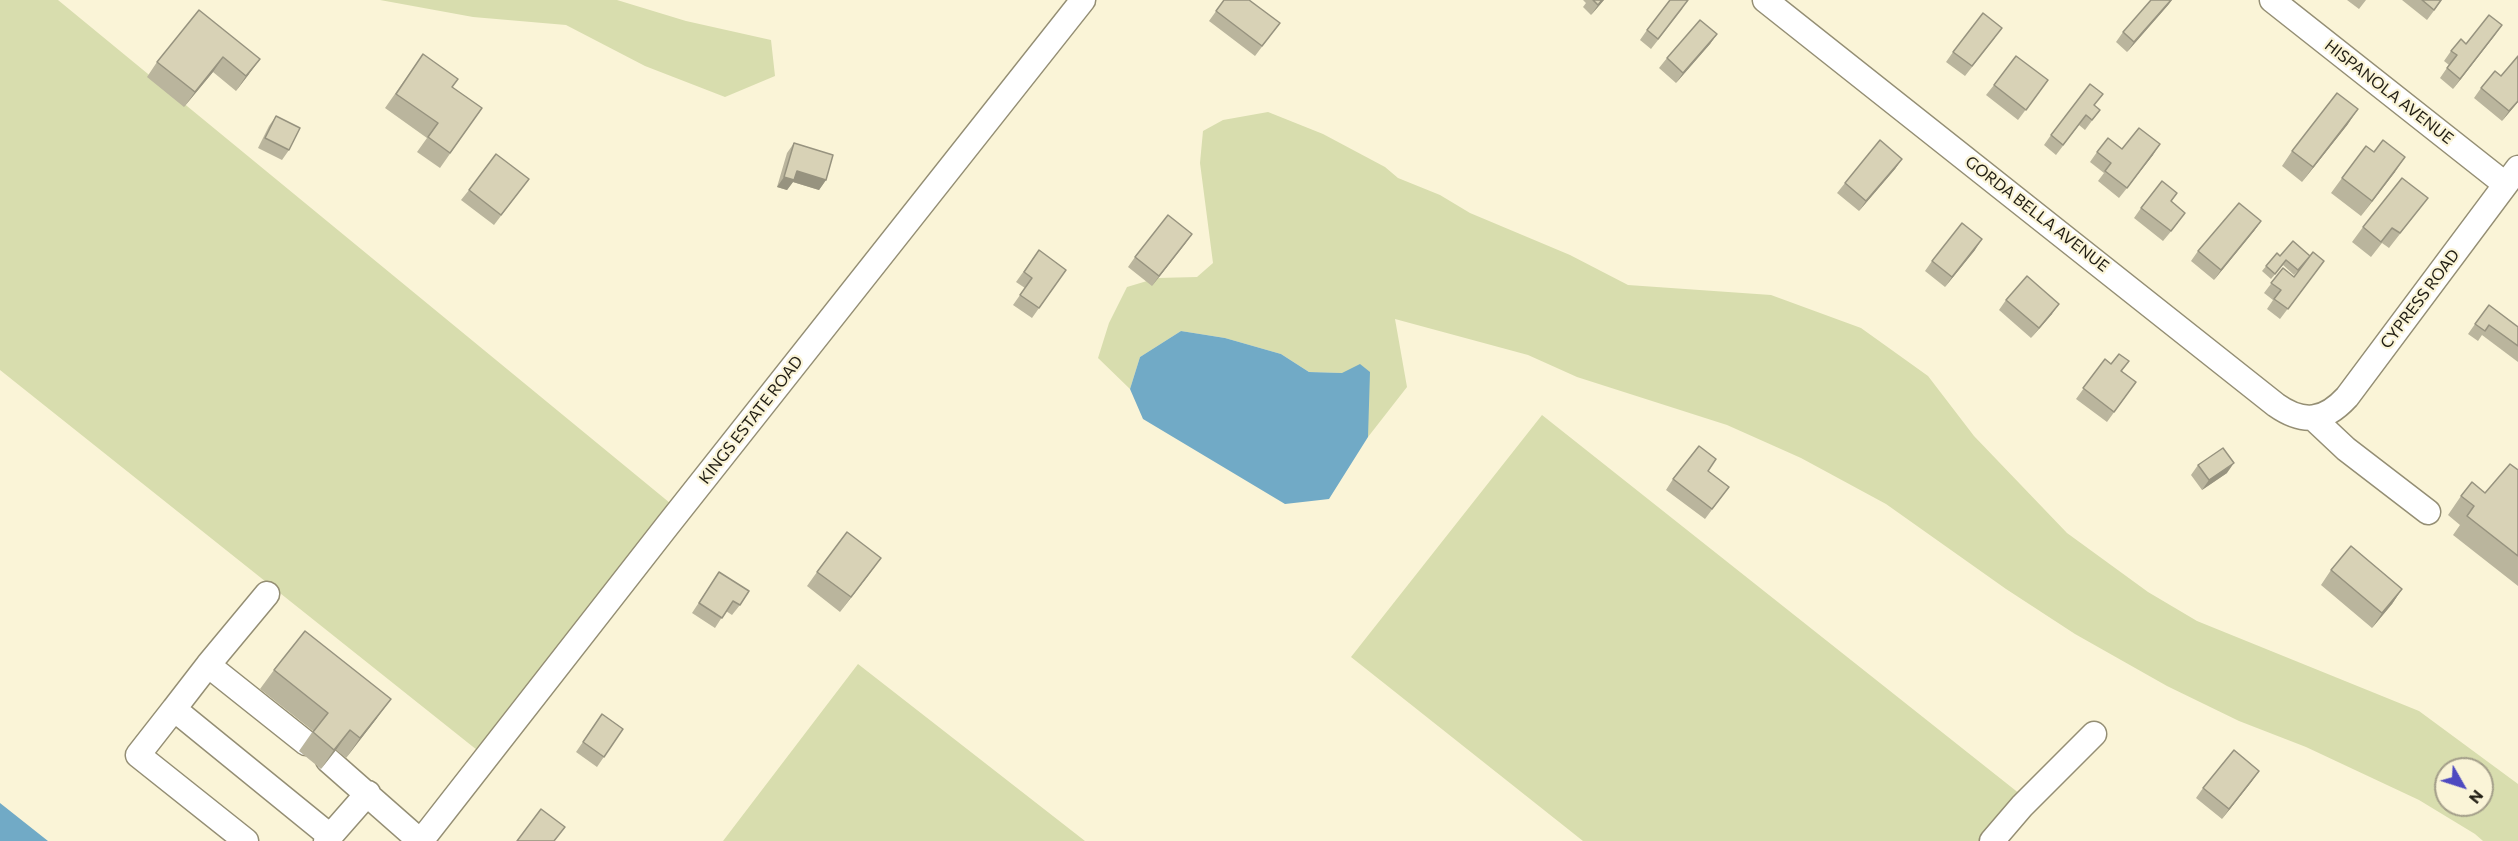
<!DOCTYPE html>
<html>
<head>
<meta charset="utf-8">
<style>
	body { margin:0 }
	#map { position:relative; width:2518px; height:841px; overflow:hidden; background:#faf4d7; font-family:Commissioner,sans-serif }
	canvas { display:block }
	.north { position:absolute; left:2434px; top:757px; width:60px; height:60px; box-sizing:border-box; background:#faf4d7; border:2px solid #a39e89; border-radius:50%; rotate:129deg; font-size:16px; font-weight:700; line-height:24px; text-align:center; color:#201d13 }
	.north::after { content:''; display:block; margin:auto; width:21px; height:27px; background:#4e4ac0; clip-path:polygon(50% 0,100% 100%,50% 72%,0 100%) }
</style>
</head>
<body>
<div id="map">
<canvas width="2518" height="841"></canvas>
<div class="north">N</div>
</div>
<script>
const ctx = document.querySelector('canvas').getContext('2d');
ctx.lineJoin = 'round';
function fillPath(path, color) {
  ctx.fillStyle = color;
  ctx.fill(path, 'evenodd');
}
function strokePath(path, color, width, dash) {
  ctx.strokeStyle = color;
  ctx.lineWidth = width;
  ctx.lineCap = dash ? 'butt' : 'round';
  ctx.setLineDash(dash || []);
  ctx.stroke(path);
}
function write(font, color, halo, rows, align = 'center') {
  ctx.font = font + ' Commissioner,sans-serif';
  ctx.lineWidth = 4.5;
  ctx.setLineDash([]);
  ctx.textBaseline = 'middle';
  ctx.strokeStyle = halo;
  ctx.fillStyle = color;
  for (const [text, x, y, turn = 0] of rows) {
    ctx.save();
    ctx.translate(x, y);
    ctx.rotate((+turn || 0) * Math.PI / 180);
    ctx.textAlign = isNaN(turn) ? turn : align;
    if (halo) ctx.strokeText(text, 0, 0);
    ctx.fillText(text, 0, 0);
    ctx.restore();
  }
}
const green = new Path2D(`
	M0,0h58l612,503 -193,247 -477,-380z
	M380,0h237l69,21 85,19 4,36 -50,21 -80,-31 -79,-41 -93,-8z
	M1268,112l55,22 62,33 13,11 42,17 30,18 100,42 58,30 143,10 90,33 67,48 46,60 93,97 81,59 49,29 222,90 99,73v57h-35l-8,-7 -56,-34 -113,-53 -67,-26 -72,-35 -92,-52 -69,-45 -120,-85 -85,-46 -74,-33 -150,-48 -49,-22 -133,-36 12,68 -39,50v-28l-26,-36 -33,-1 -28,-18 -56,-16 -44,-7 -41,26 -10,32 -32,-31 11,-35 18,-36 30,-9 40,-1 16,-14 -13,-100 3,-32 20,-11zM2446,769h36v36h-36z
	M1542,415l483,383 -35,43h-407l-232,-184z
	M858,664l227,177h-362z`);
const water = new Path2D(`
	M1181,331l44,7 56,16 28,18 33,1 18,-9 10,8 -2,65 -39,62 -44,5 -142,-85 -13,-30 10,-32z
	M0,803l48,38h-48z`);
const minor = new Path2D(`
	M1765,0l511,405c27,19 48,17 71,-8l171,-229
	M2272,0l233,184
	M2313,418l33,31 82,63
	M267,594l-59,71 98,78
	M174,709l34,-44
	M328,760l92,81
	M246,841l-108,-86 36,-46 156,127
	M326,841l42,-48
	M421,841l246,-315 416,-526
	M1992,841l30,-35 72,-72`);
const wall = new Path2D(`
	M1224,0l56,23 -25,33 -46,-35z
	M1583,0h21l-13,15 -8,-8 3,-4z
	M2347,0h19l-7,9z
	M2402,0h40l-15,20z
	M2169,4l-42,48 -11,-10 7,-10z
	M1683,8l-32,41 -11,-9 7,-10z
	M199,10l50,64 -13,17 -23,-19 -29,35 -37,-30 10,-15z
	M1717,34l-7,10 -34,39 -17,-15 8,-10z
	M2495,35l-42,54 -13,-11 9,-13 -5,-4 7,-10 15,-7z
	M1995,38l-30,38 -19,-14 7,-10z
	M423,54l29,33 30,21 -42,60 -23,-16 10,-14 -42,-30z
	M2518,56v46l-16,19 -28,-23 7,-10 20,-12z
	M2048,80l-30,40 -32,-25 8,-10z
	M2094,106l6,4 -15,20 -6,-5 -23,30 -12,-10 7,-10z
	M276,116l13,34 -7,10 -24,-12 11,-22z
	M2348,124l-46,58 -20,-16 10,-15z
	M794,143l32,37 -7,10 -26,-8 -6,8 -10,-3 10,-34z
	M2122,149l31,6 -34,43 -21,-17 6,-8 -14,-11 7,-10z
	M2374,152l21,20 -34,44 -30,-23 11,-15z
	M1902,159l-7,10 -36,42 -22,-18 8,-10z
	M529,179l-35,46 -33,-25 8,-10z
	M2177,193l-6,9 7,21 -15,18 -29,-23 7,-10z
	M2428,198l-39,50 -7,-5 -11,14 -19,-15 11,-15z
	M2261,221l-7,10 -40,49 -23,-19 7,-10z
	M1192,234l-40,52 -24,-19 7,-10z
	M2293,241l17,15 3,-4 11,9 -44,58 -13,-10 6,-9 -9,-7 19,-25 11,9 10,-12 -10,10 -11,-10 -12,14 -9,-8 15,-18 3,3z
	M1039,250l27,20 -34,48 -19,-13 12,-17 -9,-6z
	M1975,250l-30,37 -20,-16 7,-10z
	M2006,300l46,14 -21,24 -32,-28z
	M2475,324l43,3v35l-36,-27 -4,6 -10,-7z
	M2105,359l6,5 18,-3 -7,10 14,11 -29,40 -31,-23z
	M2198,465l29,8 -25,17 -11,-15z
	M2518,470v116l-65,-51 7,-10 -12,-10 13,-19 24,-3z
	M1708,471l21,16 -24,32 -39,-29 7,-11z
	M2331,570l71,19 -10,15 -20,24 -51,-43z
	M719,572l21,33 -8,10 -6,-4 -11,17 -23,-15z
	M817,572l53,1 -30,39 -33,-26z
	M274,670l103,48 -31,40 -10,-8 -15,19 -22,-18 14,-20 -53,-42z
	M602,714l21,15 -26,38 -21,-15z
	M2252,781l-30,38 -26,-21 7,-10z`);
const shadedWall = new Path2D(`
	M1602,0h2l-13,15 7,-10z
	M2171,0h1l-3,4 -42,48 7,-10z
	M2502,25l-7,10 -42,54 7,-10z
	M1717,34l-7,10 -34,39 7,-10z
	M223,57l-10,15 -29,35 11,-15z
	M260,59l-11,15 -13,17 10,-15z
	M2518,101v1l-16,19 7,-10z
	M2358,109l-10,15 -46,58 11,-15z
	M2160,144l-7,11 -34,43 8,-10z
	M2405,157l-10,15 -34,44 11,-15z
	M1902,159l-7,10 -36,42 7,-10z
	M797,171l29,9 -7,10 -26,-8 -6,8 -10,-3 7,-10z
	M2261,221l-7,10 -40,49 7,-10z
	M1192,234l-7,10 -33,42 7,-10z
	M1982,239l-7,11 -30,37 7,-10z
	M2059,304l-7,10 -21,24 8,-10z
	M2234,463l-7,10 -25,17 7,-10z
	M881,558l-11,15 -30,39 11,-15z
	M2402,589l-10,15 -20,24 10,-15z
	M391,699l-14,19 -31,40 14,-20z
	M350,730l-14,20 -15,19 13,-19z
	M2259,771l-7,10 -30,38 7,-10z`);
const building = new Path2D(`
	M1224,0h25l31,23 -18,23 -46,-35z
	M1593,0h9l-4,5z
	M1670,0h18l-30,39 -11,-9z
	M2151,0h20l-37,42 -11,-10z
	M2422,0h19l-7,10z
	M199,10l61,49 -14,17 -23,-19 -28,35 -38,-30z
	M1983,13l19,15 -30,38 -19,-14z
	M2489,15l13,10 -42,54 -13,-11 10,-13 -6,-4 10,-12 5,5z
	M1700,20l17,14 -34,39 -16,-15z
	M423,54l35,25 -6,8 30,21 -32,45 -22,-16 10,-14 -42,-29z
	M2016,56l32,24 -22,30 -32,-25z
	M2518,56v45l-9,10 -28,-23 14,-17 6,5z
	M2090,84l13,10 -9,11 6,5 -8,10 -6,-5 -23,30 -12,-10z
	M2337,93l21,16 -45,58 -21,-16z
	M276,116l24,12 -11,22 -24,-12z
	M2139,128l21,16 -33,44 -22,-17 6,-8 -14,-11 11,-14 14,11z
	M1880,140l22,19 -36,42 -21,-18z
	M2383,140l22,17 -33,44 -30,-23 24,-32 8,6z
	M794,143l39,12 -7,25 -29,-9 -3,9 -10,-3z
	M496,154l33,25 -28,36 -32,-25z
	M2402,178l26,20 -28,35 -8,-5 -11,14 -18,-15z
	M2162,181l15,12 -6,8 14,12 -14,18 -30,-23z
	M2239,203l22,18 -40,49 -23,-19z
	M1168,215l24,19 -33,42 -24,-19z
	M1962,223l20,16 -30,38 -20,-16z
	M2293,241l17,15 -12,14 -12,-10 -11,14 -9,-8 11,-13 3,3z
	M1039,250l27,20 -27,38 -19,-13 12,-17 -8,-6z
	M2313,252l11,9 -36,48 -14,-10 7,-9 -10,-7 12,-15 11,9z
	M2027,276l32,28 -20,24 -33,-28z
	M2489,305l29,22v19l-29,-21 -4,6 -10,-7z
	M2119,354l10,7 -8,10 15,11 -22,30 -31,-24 22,-29 6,5z
	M1699,446l17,13 -8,12 21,16 -17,22 -39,-30z
	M2223,448l11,15 -25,17 -11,-15z
	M2510,464l8,6v86l-51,-40 7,-10 -13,-10 11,-14 13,11z
	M847,532l34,26 -30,39 -34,-25z
	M2351,546l51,43 -20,24 -51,-43z
	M719,572l30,19 -9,14 -7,-4 -11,17 -23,-15z
	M305,631l86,68 -31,39 -10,-8 -16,20 -21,-18 15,-19 -54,-43z
	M602,714l21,15 -19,28 -21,-15z
	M2234,750l25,21 -30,38 -26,-21z
	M541,809l24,18 -11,14h-37z`);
const streetNames = [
	["HISPANOLA AVENUE",2389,92,38],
	["GORDA BELLA AVENUE",2037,214,38],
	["CYPRESS ROAD",2420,299,-53],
	["KINGS ESTATE ROAD",751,420,-52]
];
fillPath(green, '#d8ddae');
fillPath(water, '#71aac6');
strokePath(minor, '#948e74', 27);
strokePath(minor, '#fff', 24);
fillPath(wall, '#bab59d');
fillPath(shadedWall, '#97937f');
fillPath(building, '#d8d2b6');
strokePath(building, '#97937f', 1.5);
write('16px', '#201d13', '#faf4d7', streetNames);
</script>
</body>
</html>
